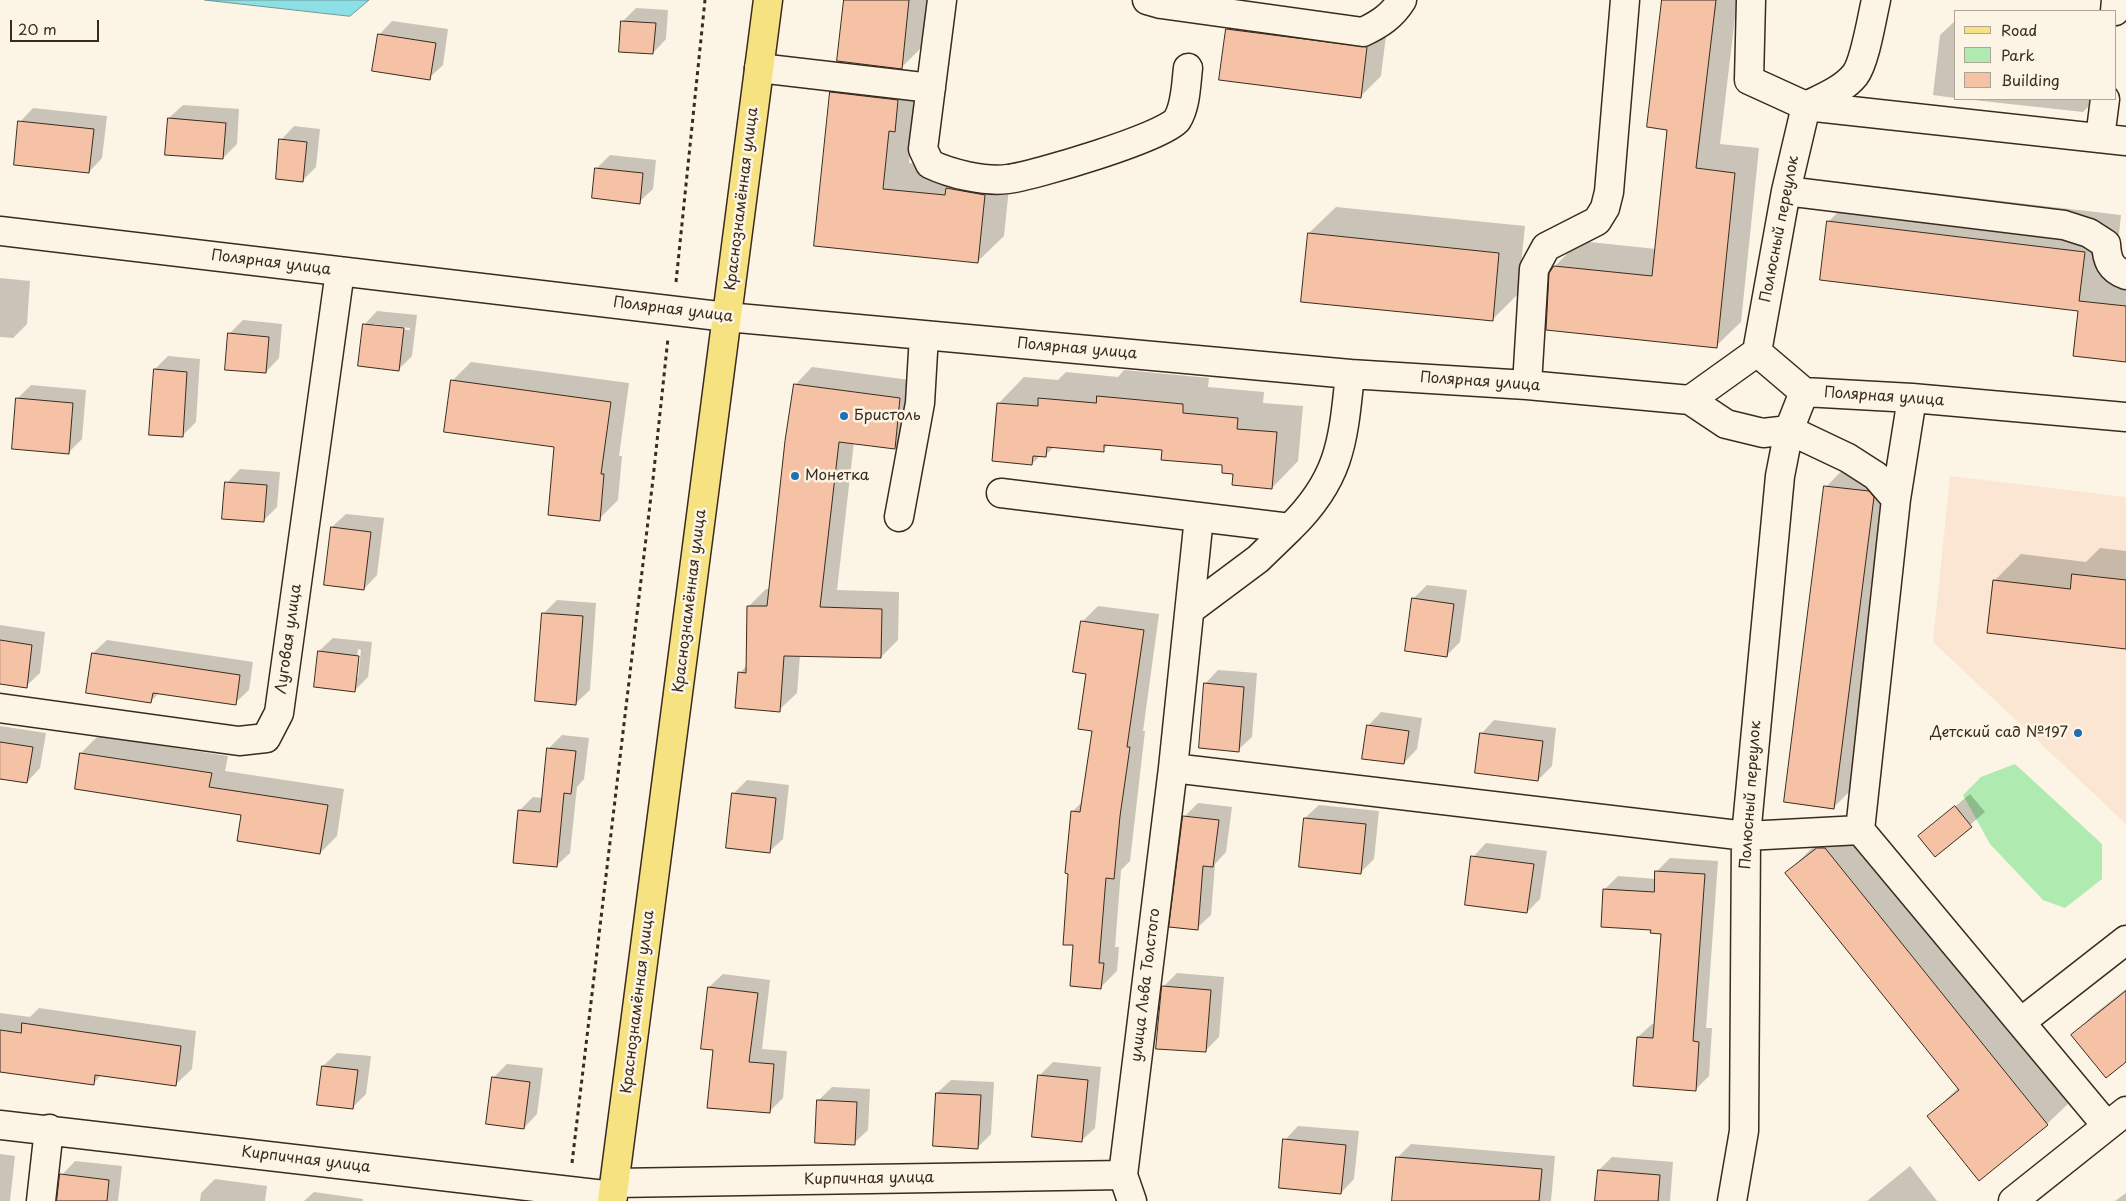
<!DOCTYPE html>
<html>
<head>
<meta charset="utf-8">
<style>
	body { margin:0 }
	#map { position:relative; width:2126px; height:1201px; overflow:hidden; background:#fcf5e5; font-family:"Playpen Sans",sans-serif }
	canvas { display:block }
	.legend { position:absolute; left:1954px; top:10px; width:162px; height:90px; box-sizing:border-box; background:#fcf5e5; border:1px solid #afa495; margin:0; padding:6px 9px; list-style:none; font-size:15px; color:#3b2a1e }
	.legend li { display:flex; align-items:center; gap:10px; height:25px }
	.legend b { width:25px; border:1px solid #afa495 }
	.scale { position:absolute; left:10px; top:20px; width:89px; height:22px; box-sizing:border-box; border:2px solid #3b2a1e; border-top:0; padding-left:6px; font-size:15px; line-height:18px; white-space:nowrap; color:#3b2a1e; -webkit-text-stroke:4px #fcf5e5; paint-order:stroke }
</style>
</head>
<body>
<div id="map">
<canvas width="2126" height="1201"></canvas>
<ul class="legend">
<li><b style="height:6px;background:#f7e281"></b>Road</li>
<li><b style="height:14px;background:#afeab0"></b>Park</li>
<li><b style="height:14px;background:#f5c2a5"></b>Building</li>
</ul>
<div class="scale">20 m</div>
</div>
<script>
const ctx = document.querySelector('canvas').getContext('2d');
ctx.lineJoin = 'round';
function fillPath(path, color) {
  ctx.fillStyle = color;
  ctx.fill(path, 'evenodd');
}
function strokePath(path, color, width, dash) {
  ctx.strokeStyle = color;
  ctx.lineWidth = width;
  ctx.lineCap = dash ? 'butt' : 'round';
  ctx.setLineDash(dash || []);
  ctx.stroke(path);
}
function write(font, color, halo, rows, align = 'center') {
  ctx.font = font + ' "Playpen Sans",sans-serif';
  ctx.lineWidth = 5;
  ctx.setLineDash([]);
  ctx.textBaseline = 'middle';
  ctx.strokeStyle = halo;
  ctx.fillStyle = color;
  for (const [text, x, y, turn = 0] of rows) {
    ctx.save();
    ctx.translate(x, y);
    ctx.rotate((+turn || 0) * Math.PI / 180);
    ctx.textAlign = isNaN(turn) ? turn : align;
    if (halo) ctx.strokeText(text, 0, 0);
    ctx.fillText(text, 0, 0);
    ctx.restore();
  }
}
const built = new Path2D(`
	M1950,476l176,21v327l-193,-182z`);
const green = new Path2D(`
	M2015,764l87,80v35l-37,29 -22,-8 -53,-56 -27,-49 18,-18z`);
const water = new Path2D(`
	M205,0h164l-19,16z`);
const shadow = new Path2D(`
	M845,0h87l-4,41 -27,27z
	M1663,0h74l-17,144 39,4 -18,174 -25,24 -161,-80 25,-25 76,8 12,-120z
	M636,8l32,2 -2,29 -13,14 -31,-31z
	M1247,9l140,18 -6,49 -20,20 -134,-67z
	M392,21l56,8 -5,36 -14,13 -50,-43z
	M1955,21v77l-22,-3 7,-60z
	M857,66l67,8 -3,30 -7,7 -5,52 58,6 6,-6 38,5 -7,68 -27,26 -162,-17 16,-152z
	M1964,99h132l-13,13z
	M183,105l56,4 -2,35 -14,14 -54,-40z
	M33,108l74,8 -5,42 -13,14 -69,-50z
	M294,126l26,3 -4,38 -14,14 -21,-41z
	M610,155l46,5 -3,29 -14,13 -43,-33z
	M1865,185l256,30 -5,49 10,1v96l-46,-51 -252,-88z
	M1336,207l189,19 -7,68 -26,26 -183,-87z
	M0,278l30,3 -3,43 -14,14 -13,-1z
	M377,311l40,4 -5,41 -13,13 -35,-44zM374,324l36,4v2l-36,-3z
	M243,320l39,4 -3,34 -13,14 -37,-38z
	M168,356l32,3 -4,63 -14,14 -27,-67z
	M471,362l158,21 -10,73h3l-4,44 -19,19 -44,-73 -103,-65z
	M812,367l105,14 -5,49 -18,18 -40,-6 -17,148 62,2 -1,48 -17,17 -81,-2 -3,38 -18,17 -39,-37 7,-8 2,-59 17,-17h4l25,-204z
	M1124,370l85,8 -1,9 56,5 -1,11 40,3 -5,55 -26,27 -37,-16 -11,-8 -60,-15 -55,-5 -6,6 -48,-4 -10,10h-5l-8,8 -34,-60 26,-27 34,3 8,-8 52,5z
	M31,385l55,5 -4,49 -13,13 -52,-53z
	M1852,460l43,5 -35,316 -26,26 -8,-320z
	M240,469l40,3 -3,35 -14,14 -36,-38z
	M346,514l38,4 -7,57 -13,14 -32,-62z
	M2100,548l26,3v97l-132,-67 27,-27 65,8z
	M1427,585l40,5 -7,52 -13,13 -34,-56z
	M557,600l39,3 -6,87 -14,13 -33,-89z
	M1098,606l61,8 -16,117h2l-15,130 -9,9 -6,77h4l-2,24 -16,16 -27,-43 -2,-132 11,-11 11,-71 -12,-108z
	M0,625l45,7 -5,41 -14,13 -26,-3z
	M333,638l39,4 -4,35 -14,14 -35,-40zM358,649l3,1 -3,27h-3z
	M107,640l146,22 -4,28 -14,13 -76,-10 -8,8 -58,-48z
	M1218,670l39,3 -5,64 -14,13 -33,-66z
	M1381,712l41,6 -5,31 -13,14 -36,-37z
	M1494,720l62,8 -4,38 -14,14 -57,-46z
	M0,726l46,7 -6,35 -13,14 -27,-5z
	M562,735l27,3 -5,41 -7,8 -7,66 -14,13 -37,-55 14,-14 10,1 5,-49z
	M98,736l130,20 -3,15 119,18 -7,47 -17,17 -77,-39 -167,-26 5,-35z
	M747,780l42,5 -6,54 -14,13 -35,-59z
	M1970,794l15,18 -50,43 -15,-19z
	M1198,803l34,4 -6,45 -11,12 -4,51 -14,13 -13,-111z
	M1319,805l60,6 -5,48 -14,14 -60,-7 5,-48z
	M1842,824l230,276 -25,24 -68,55 -50,-63 30,-29 -172,-214 24,-24z
	M1486,843l61,8 -7,48 -13,13 -54,-55z
	M1670,858l48,3 -12,167h6l-3,48 -14,14 -57,-53 14,-13h3l7,-91 -10,-4 -48,-39 14,-14 38,3 1,-8z
	M1177,973l47,4 -5,60 -14,14 -42,-64z
	M723,974l47,6 -8,69 25,2 -4,47 -14,14 -55,-63 -5,-62z
	M2126,989v71l-53,-25 20,-20z
	M39,1008l157,23 -4,38 -16,15 -74,-10 -8,9 -94,-13v-57l30,4z
	M337,1053l34,3 -5,38 -13,13 -30,-41z
	M1053,1062l48,5 -6,61 -14,13 -42,-65z
	M507,1064l36,4 -6,46 -13,14 -31,-50z
	M951,1080l43,2 -3,52 -14,14 -40,-55z
	M832,1087l38,2 -2,41 -14,13 -36,-42z
	M1298,1126l61,5 -5,48 -13,14 -56,-53z
	M1411,1144l144,12 -4,45h-157l3,-43z
	M0,1154l15,2 -5,45h-10z
	M1612,1157l61,5 -3,39h-74l3,-31z
	M75,1161l47,5 -4,35h-59l3,-26z
	M1910,1166l27,35h-70z
	M215,1179l52,7 -2,15h-65l1,-8z
	M314,1192l49,7v2h-59z
	M2126,1193v8h-11z`);
const building = new Path2D(`
	M844,0h65l-7,69 -65,-8z
	M1662,0h54l-20,168 39,5 -18,175 -171,-18 3,-57 5,-7 98,10 15,-146 -20,-3z
	M621,21l35,2 -3,31 -34,-2z
	M1226,29l141,18 -6,51 -142,-18z
	M378,34l58,9 -6,37 -58,-9z
	M830,92l68,8 -3,32 -6,-1 -6,58 62,6 1,-7 39,7 -7,68 -164,-17z
	M168,118l58,5 -3,36 -58,-4z
	M18,121l76,8 -5,44 -75,-8z
	M279,139l28,3 -4,40 -27,-3z
	M595,168l48,5 -3,31 -48,-6z
	M1827,221l258,31 -6,49 47,5v56l-53,-6 5,-45 -258,-31z
	M1308,233l191,20 -6,68 -192,-19z
	M363,324l41,4 -5,43 -41,-5z
	M228,333l41,4 -3,36 -41,-3z
	M154,369l33,3 -4,65 -34,-2z
	M451,380l160,22 -10,72h3l-4,47 -52,-6 6,-68 -110,-15z
	M794,384l106,14 -5,51 -56,-7 -19,165 62,2 -1,49 -97,-2 -4,56 -45,-4 3,-36 8,1 1,-67h20l18,-165z
	M1097,396l86,8v9l55,5 -1,11 40,3 -5,57 -40,-4 1,-11 -11,-1v-8l-61,-5 1,-10 -58,-5v7l-57,-5 -1,10 -13,-1 -1,9 -40,-4 5,-58 41,3v-8l58,5z
	M16,398l57,5 -4,51 -57,-5z
	M225,482l42,3 -3,37 -42,-3z
	M1824,486l45,5 5,6 -40,312 -50,-7z
	M331,527l40,5 -7,58 -40,-5z
	M2072,574l54,6v69l-139,-16 6,-53 77,9z
	M1412,598l42,6 -7,53 -42,-6z
	M542,613l41,3 -7,89 -41,-4z
	M1081,621l63,9 -17,117h3l-10,69 -6,63 -8,-1 -7,85h5l-3,26 -31,-3 3,-41h-10l5,-71 -3,-1 6,-62 9,1 12,-81 -14,-2 8,-55 -13,-2z
	M0,640l32,5 -5,43 -27,-4z
	M318,651l41,5 -4,36 -41,-5z
	M92,653l148,22 -4,30 -83,-12 -2,10 -65,-10z
	M1204,683l40,4 -5,65 -40,-4z
	M1367,725l42,6 -5,33 -42,-5z
	M1480,733l63,8 -5,40 -63,-8z
	M0,742l33,5 -6,36 -27,-4z
	M547,748l29,3 -5,43 -7,-1 -7,74 -44,-4 5,-53 22,2z
	M80,753l132,20 -3,14 119,18 -8,49 -83,-13 4,-26 -166,-26z
	M732,793l44,5 -6,55 -44,-5z
	M1955,806l17,21 -37,30 -17,-21z
	M1183,816l36,4 -6,47 -10,-1 -5,64 -29,-3z
	M1304,818l62,6 -5,50 -62,-7z
	M1817,848h8l223,277 -69,56 -52,-65 32,-26 -174,-217z
	M1471,856l63,8 -7,49 -62,-8z
	M1655,871l50,3 -12,167 6,1 -3,49 -63,-5 4,-49 16,1 8,-104 -11,-1 1,-3 -50,-3 2,-38 51,3z
	M1162,986l49,4 -5,62 -50,-3z
	M708,987l50,6 -9,69 25,2 -4,49 -63,-5 6,-58 -12,-1z
	M2126,991v71l-20,16 -35,-43z
	M22,1023l159,23 -5,40 -81,-11 -1,10 -94,-13v-42l21,3z
	M322,1066l36,4 -5,39 -36,-4z
	M1038,1075l50,5 -6,62 -50,-5z
	M492,1077l38,5 -6,47 -38,-5z
	M936,1093l45,2 -3,54 -45,-3z
	M817,1100l40,2 -2,43 -40,-2z
	M1283,1139l63,6 -5,49 -62,-6z
	M1396,1157l146,12 -3,32h-147z
	M1598,1170l62,5 -2,26h-63z
	M60,1174l49,6 -2,21h-50z`);
const path = new Path2D(`
	M676,282l29,-282
	M572,1163l81,-684 15,-141`);
const minor = new Path2D(`
	M942,0l-19,149 7,15c21,10 55,18 78,15 25,-3 157,-42 169,-59 9,-14 9,-36 11,-52
	M1147,0l14,4 202,28c17,-8 29,-16 39,-32
	M1751,0l-2,80 57,26 320,35
	M2115,11l1,-11
	M759,68l172,20
	M1806,106c16,-8 37,-16 49,-31 10,-13 17,-58 21,-75
	M2100,138l5,-39
	M1786,191l278,34 25,8 17,11c1,16 4,25 20,31
	M0,231l727,86 623,57 177,11 163,15 67,-48 47,40 108,6 214,19
	M1757,352l29,-161 20,-85
	M1527,385l7,-116 12,-22 51,-26 8,-13 4,-16 16,-192
	M1912,398l-16,101 -36,331 247,296
	M1690,400l36,24 37,9 26,-3 59,28 28,18 20,23
	M1001,493l289,35c51,-50 53,-87 60,-154
	M899,517l21,-114 4,-68
	M1191,609l67,-50 32,-31
	M0,708l239,33 27,-3 13,-25 61,-442
	M1173,768l573,68 114,-6
	M2021,1022l105,-82
	M0,1125l613,71
	M615,1183l508,-8
	M41,1201l8,-72
	M1132,1201l-9,-26 50,-407 26,-251
	M1732,1201l12,-70 2,-295 34,-360 9,-46 15,-38
	M2013,1201l113,-90`);
const major = new Path2D(`
	M612,1201l156,-1201`);
const markers = [
	[844,416,5,"#1f6fb2"],
	[795,476,5,"#1f6fb2"],
	[2078,733,5,"#1f6fb2"]
];
const streetNames = [
	["Краснознамённая улица",742,199,-83],
	["Полюсный переулок",1780,229,-79],
	["Полярная улица",271,263,7],
	["Полярная улица",673,310,7],
	["Полярная улица",1077,349,5],
	["Полярная улица",1480,382,4],
	["Полярная улица",1884,397,4],
	["Краснознамённая улица",690,601,-83],
	["Луговая улица",289,639,-82],
	["Полюсный переулок",1751,795,-86],
	["улица Льва Толстого",1146,985,-83],
	["Краснознамённая улица",638,1002,-83],
	["Кирпичная улица",306,1160,7],
	["Кирпичная улица",869,1179,-1]
];
const poiNames = [
	["Бристоль",854,416],
	["Монетка",805,476],
	["Детский сад №197",2068,733,"right"]
];
fillPath(built, '#fae6d2');
fillPath(green, '#afeab0');
fillPath(water, '#8ddfe6');
strokePath(water, '#6c9796', 1);
fillPath(shadow, '#0003');
fillPath(building, '#f5c2a5');
strokePath(building, '#3b2a1e', 1);
strokePath(minor, '#3b2a1e', 31);
strokePath(major, '#3b2a1e', 31);
strokePath(path, '#3b2a1e', 3, [4, 4]);
strokePath(minor, '#fcf5e5', 28);
strokePath(major, '#f7e281', 28);
for (const [x, y, r, color] of markers) {
  const dot = new Path2D();
  dot.arc(x, y, r, 0, 2 * Math.PI);
  ctx.fillStyle = color;
  ctx.fill(dot);
  strokePath(dot, '#fcf5e5', 2);
}
write('15px', '#3b2a1e', '#fcf5e5', streetNames);
write('15px', '#3b2a1e', '#fcf5e5', poiNames, 'left');
</script>
</body>
</html>
